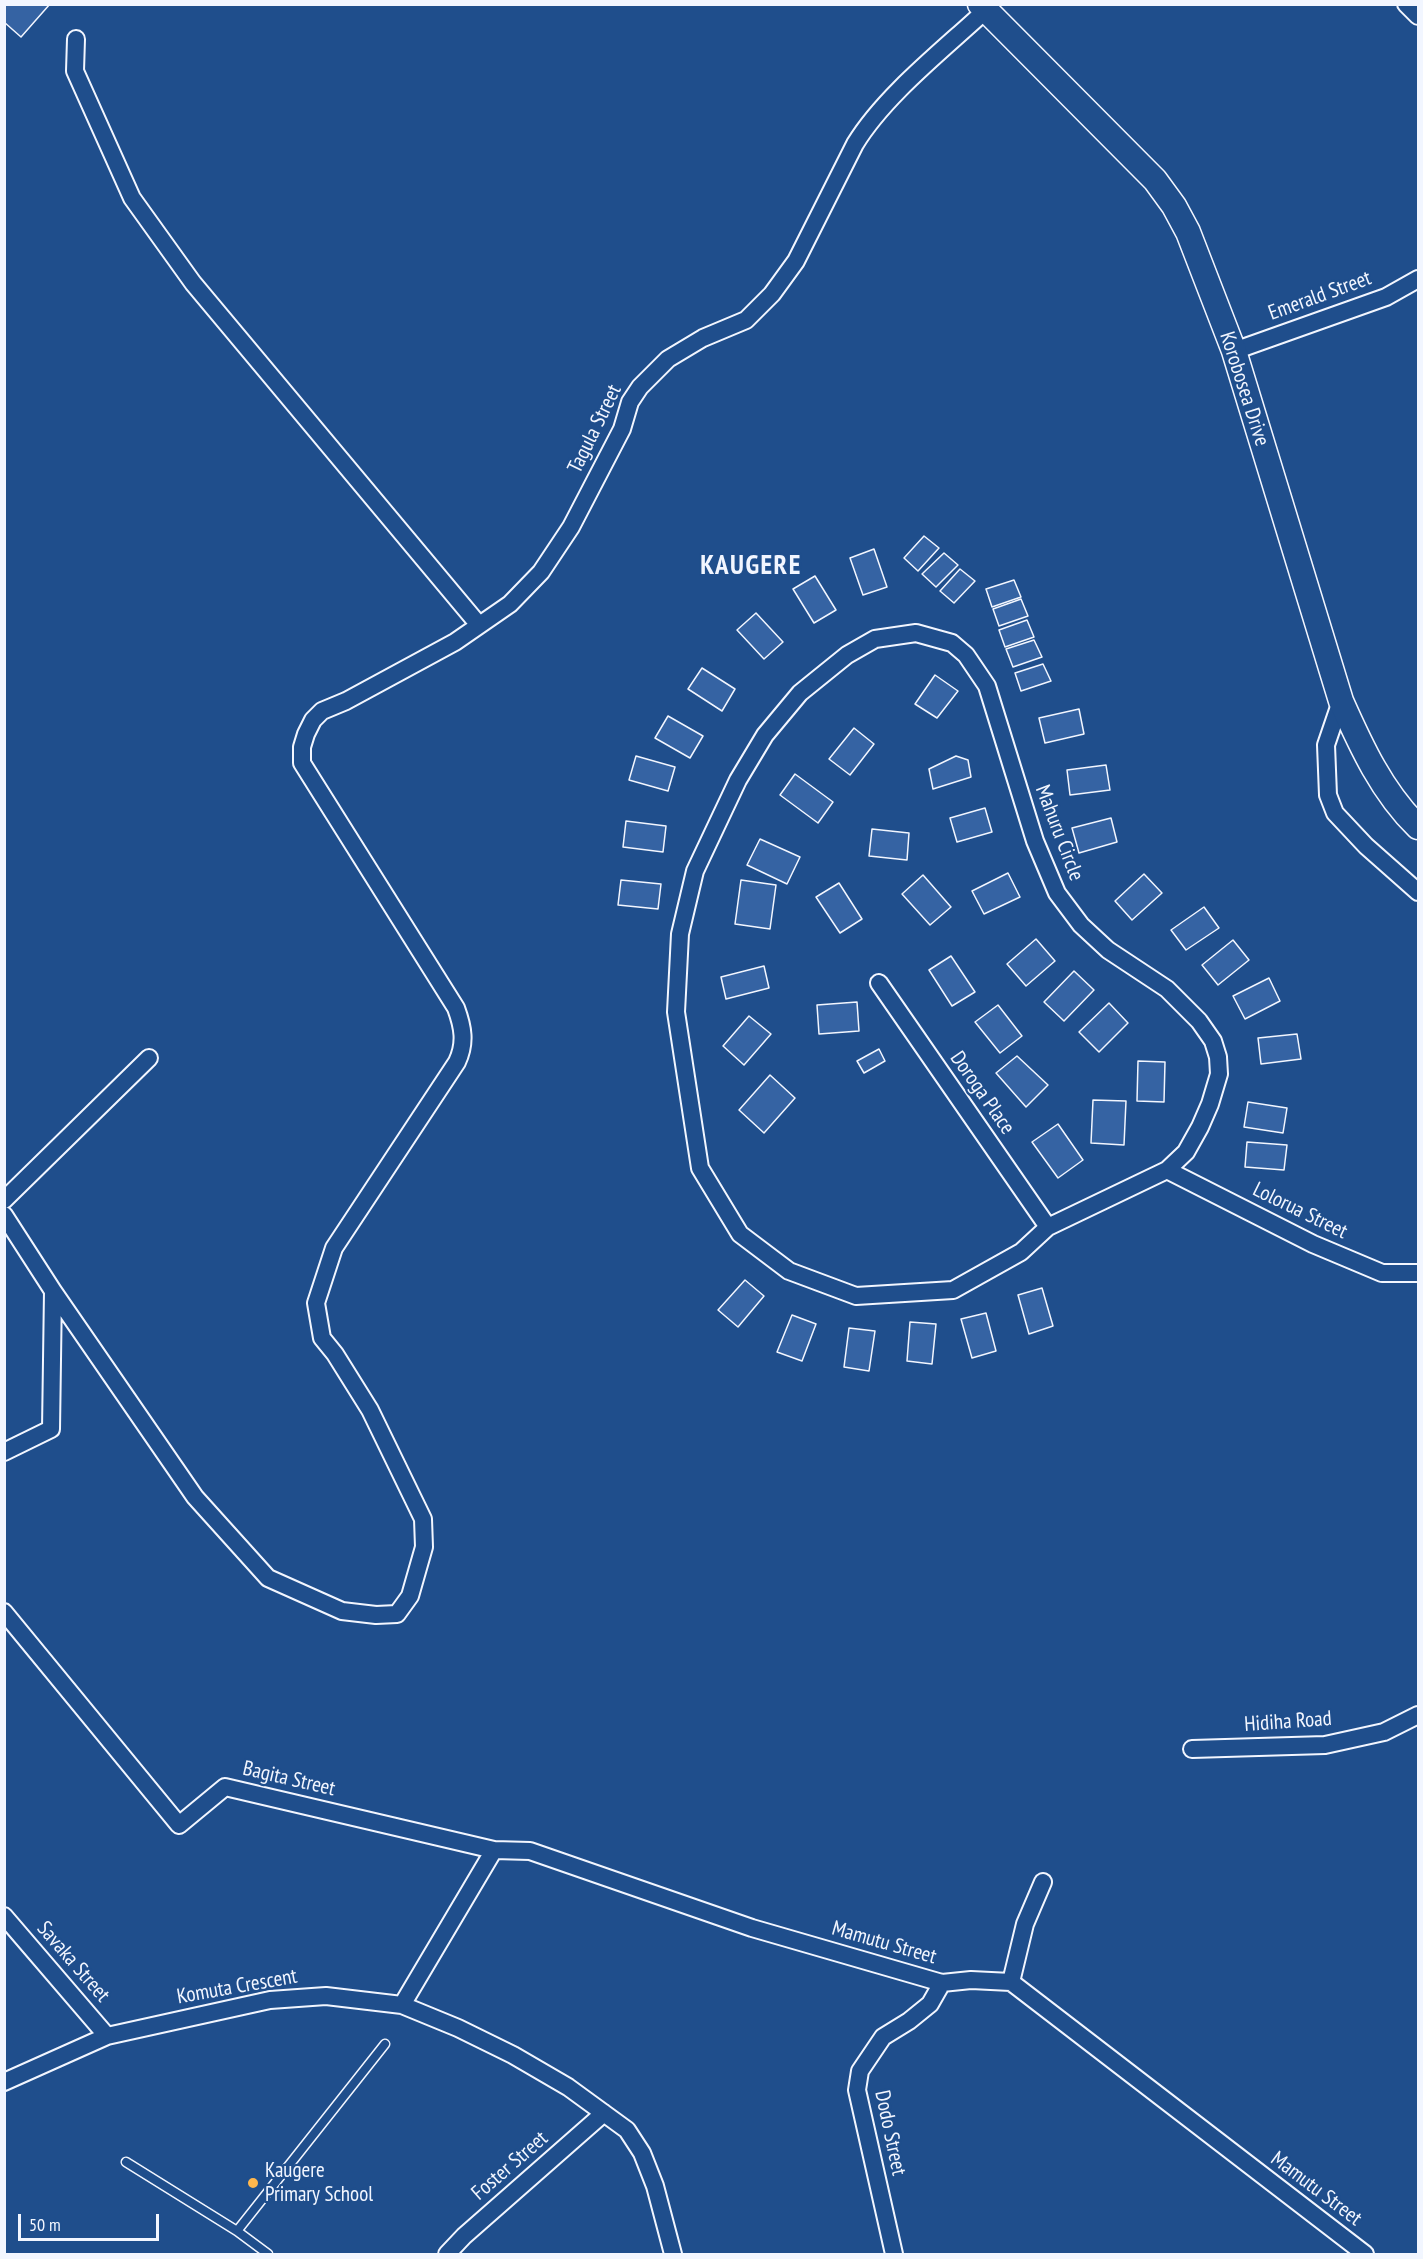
<!DOCTYPE html>
<html>
<head>
<meta charset="utf-8">
<style>
	body { margin:0 }
	#map { position:relative; width:1423px; height:2259px; overflow:hidden; background:#1f4e8c; font-family:"PT Sans Narrow",sans-serif }
	canvas { display:block }
	.frame { position:absolute; inset:0; border:6px solid #f2f6ff; pointer-events:none }
	.scale { position:absolute; left:18px; top:2214px; width:141px; height:27px; box-sizing:border-box; border:3px solid #f2f6ff; border-top:0; padding-left:8px; font-size:18px; line-height:21px; white-space:nowrap; color:#f2f6ff; -webkit-text-stroke:4px #1f4e8c; paint-order:stroke }
</style>
</head>
<body>
<div id="map">
<canvas width="1423" height="2259"></canvas>
<div class="frame"></div>
<div class="scale">50 m</div>
</div>
<script>
const ctx = document.querySelector('canvas').getContext('2d');
ctx.lineJoin = 'round';
function fillPath(path, color) {
  ctx.fillStyle = color;
  ctx.fill(path, 'evenodd');
}
function strokePath(path, color, width, dash) {
  ctx.strokeStyle = color;
  ctx.lineWidth = width;
  ctx.lineCap = dash ? 'butt' : 'round';
  ctx.setLineDash(dash || []);
  ctx.stroke(path);
}
function write(font, color, halo, rows, align = 'center') {
  ctx.font = font + ' "PT Sans Narrow",sans-serif';
  ctx.lineWidth = 4.5;
  ctx.setLineDash([]);
  ctx.textBaseline = 'middle';
  ctx.strokeStyle = halo;
  ctx.fillStyle = color;
  for (const [text, x, y, turn = 0] of rows) {
    ctx.save();
    ctx.translate(x, y);
    ctx.rotate((+turn || 0) * Math.PI / 180);
    ctx.textAlign = isNaN(turn) ? turn : align;
    if (halo) ctx.strokeText(text, 0, 0);
    ctx.fillText(text, 0, 0);
    ctx.restore();
  }
}
const building = new Path2D(`
	M4,4h46l-29,33 -17,-15z
	M924,536l15,12 -21,23 -14,-13z
	M874,549l13,38 -24,8 -13,-37z
	M944,553l14,12 -22,22 -14,-13z
	M960,569l15,12 -21,22 -14,-12z
	M815,576l21,34 -22,13 -21,-34z
	M1014,580l7,17 -29,10 -6,-18z
	M1021,599l7,17 -29,10 -6,-17z
	M756,613l27,29 -19,17 -27,-29z
	M1027,620l7,17 -29,10 -6,-17z
	M1034,640l8,17 -29,10 -7,-18z
	M1043,664l8,17 -30,10 -6,-18z
	M702,668l33,21 -13,22 -34,-22z
	M935,675l23,16 -21,27 -22,-14z
	M1079,709l5,25 -39,9 -6,-25z
	M668,716l35,20 -13,22 -35,-20z
	M854,728l20,16 -24,31 -21,-16z
	M636,756l39,11 -7,24 -39,-11z
	M956,756l12,4 3,17 -38,12 -4,-20z
	M1106,765l4,25 -40,5 -3,-25z
	M795,774l38,28 -15,21 -38,-28z
	M985,808l7,24 -35,10 -7,-24z
	M1111,818l6,24 -38,11 -7,-25z
	M626,821l40,5 -3,26 -40,-5z
	M872,829l37,4 -2,27 -38,-4z
	M760,839l40,18 -13,27 -40,-19z
	M1008,873l12,24 -36,17 -12,-23z
	M1144,874l18,19 -30,27 -17,-19z
	M923,875l28,32 -21,18 -28,-31z
	M621,880l40,4 -3,25 -40,-4z
	M741,880l35,5 -6,44 -35,-5z
	M839,883l23,36 -22,14 -24,-36z
	M1204,907l15,21 -33,22 -15,-20z
	M1036,939l19,22 -29,25 -19,-22z
	M1233,940l16,20 -31,25 -16,-20z
	M951,956l24,36 -23,14 -23,-36z
	M764,966l5,22 -43,11 -5,-22z
	M1074,971l20,19 -30,31 -20,-19z
	M1269,978l11,23 -35,18 -12,-23z
	M857,1002l2,29 -40,3 -2,-29z
	M1109,1003l19,20 -29,29 -20,-20z
	M998,1005l24,31 -22,17 -25,-31z
	M749,1016l22,18 -27,31 -21,-19z
	M1297,1034l4,25 -40,5 -3,-26z
	M879,1049l6,12 -21,12 -7,-12z
	M1017,1056l31,29 -22,22 -30,-34z
	M1138,1061l27,1 -1,40 -27,-1z
	M770,1075l25,23 -31,35 -25,-23z
	M1093,1100l33,1 -2,44 -33,-2z
	M1248,1102l39,6 -4,25 -39,-6z
	M1058,1124l25,36 -25,18 -26,-36z
	M1247,1142l40,3 -3,25 -39,-3z
	M745,1280l19,16 -26,31 -20,-17z
	M1042,1288l11,38 -24,8 -11,-39z
	M986,1313l10,38 -24,7 -11,-39z
	M792,1315l24,9 -14,37 -25,-9z
	M910,1322l26,2 -4,40 -25,-3z
	M849,1328l26,3 -6,40 -25,-4z`);
const service = new Path2D(`
	M126,2162l111,69 31,23
	M237,2231l148,-187`);
const minor = new Path2D(`
	M1406,4l12,12
	M76,39l-1,32 57,127 61,85 286,342
	M1234,351l152,-54 32,-18
	M916,633l36,10 14,12 21,31 48,155 22,52 24,32 27,25 59,39 32,32 14,20 5,16 1,17 -9,30 -10,23 -14,25 -19,18 -119,57 -27,25 -68,38 -97,6 -67,-25 -49,-37 -40,-66 -24,-156 4,-78 15,-63 43,-91 27,-45 35,-42 47,-38 28,-16z
	M1341,701l-15,44 2,50 7,18 31,33 52,46
	M879,983l169,244
	M1167,1170l146,74 69,29h36
	M4,1200l145,-142
	M4,1215l49,76 -2,138 -47,23
	M53,1291l142,206 73,81 74,33 34,4 21,-1 13,-18 14,-49 -1,-28 -53,-109 -35,-56 -13,-16 -6,-35 18,-55 123,-186c9,-19 6,-35 -1,-54l-154,-245v-16l4,-13 7,-14 9,-9 24,-10 109,-59 55,-38 31,-32 30,-45 51,-98 8,-27 10,-15 28,-28 35,-21 43,-18 26,-26 24,-33 59,-117c30,-49 88,-94 131,-134
	M4,1612l175,213 46,-38 269,63 -92,155
	M1192,1749l133,-4 59,-13 34,-17
	M494,1850l36,1 222,77 190,55 29,-3 40,2 354,272
	M4,1916l103,120
	M1011,1982l14,-58 18,-42
	M4,2082l103,-46 163,-36 56,-4 76,9 56,23 55,27 55,32 59,43 15,23 13,33 18,68
	M447,2254l17,-18 140,-123
	M894,2254l-37,-164 3,-19 23,-34 26,-16 21,-17 12,-21`);
const secondary = new Path2D(`
	M980,4l175,176 19,26 14,26 46,119 107,350c20,45 41,91 77,126`);
const markers = [
	[253,2183,6,"#ffb74d"]
];
const streetNames = [
	["Emerald Street",1320,296,-20],
	["Korobosea Drive",1244,389,72],
	["Tagula Street",595,429,-64],
	["Mahuru Circle",1059,833,69],
	["Doroga Place",982,1093,55],
	["Lolorua Street",1300,1211,26],
	["Hidiha Road",1288,1722,-4],
	["Bagita Street",289,1779,13],
	["Mamutu Street",884,1943,16],
	["Savaka Street",73,1962,49],
	["Komuta Crescent",237,1987,-10],
	["Dodo Street",890,2133,78],
	["Foster Street",510,2166,-41],
	["Mamutu Street",1316,2189,37]
];
const poiNames = [
	["Kaugere",265,2171],
	["Primary School",265,2195]
];
const districtNames = [
	["KAUGERE",751,566]
];
fillPath(building, '#3563a3');
strokePath(building, '#f2f6ff', 1.5);
strokePath(service, '#f2f6ff', 11);
strokePath(minor, '#f2f6ff', 20);
strokePath(secondary, '#f2f6ff', 27);
strokePath(service, '#1f4e8c', 8);
strokePath(minor, '#1f4e8c', 16);
strokePath(secondary, '#1f4e8c', 24);
for (const [x, y, r, color] of markers) {
  const dot = new Path2D();
  dot.arc(x, y, r, 0, 2 * Math.PI);
  ctx.fillStyle = color;
  ctx.fill(dot);
  strokePath(dot, '#1f4e8c', 2);
}
write('21px', '#f2f6ff', '#1f4e8c', streetNames);
write('21px', '#f2f6ff', '#1f4e8c', poiNames, 'left');
ctx.letterSpacing = '1.5px';
write('bold 27px', '#f2f6ff', '#1f4e8c', districtNames);
ctx.letterSpacing = '0px';
</script>
</body>
</html>
